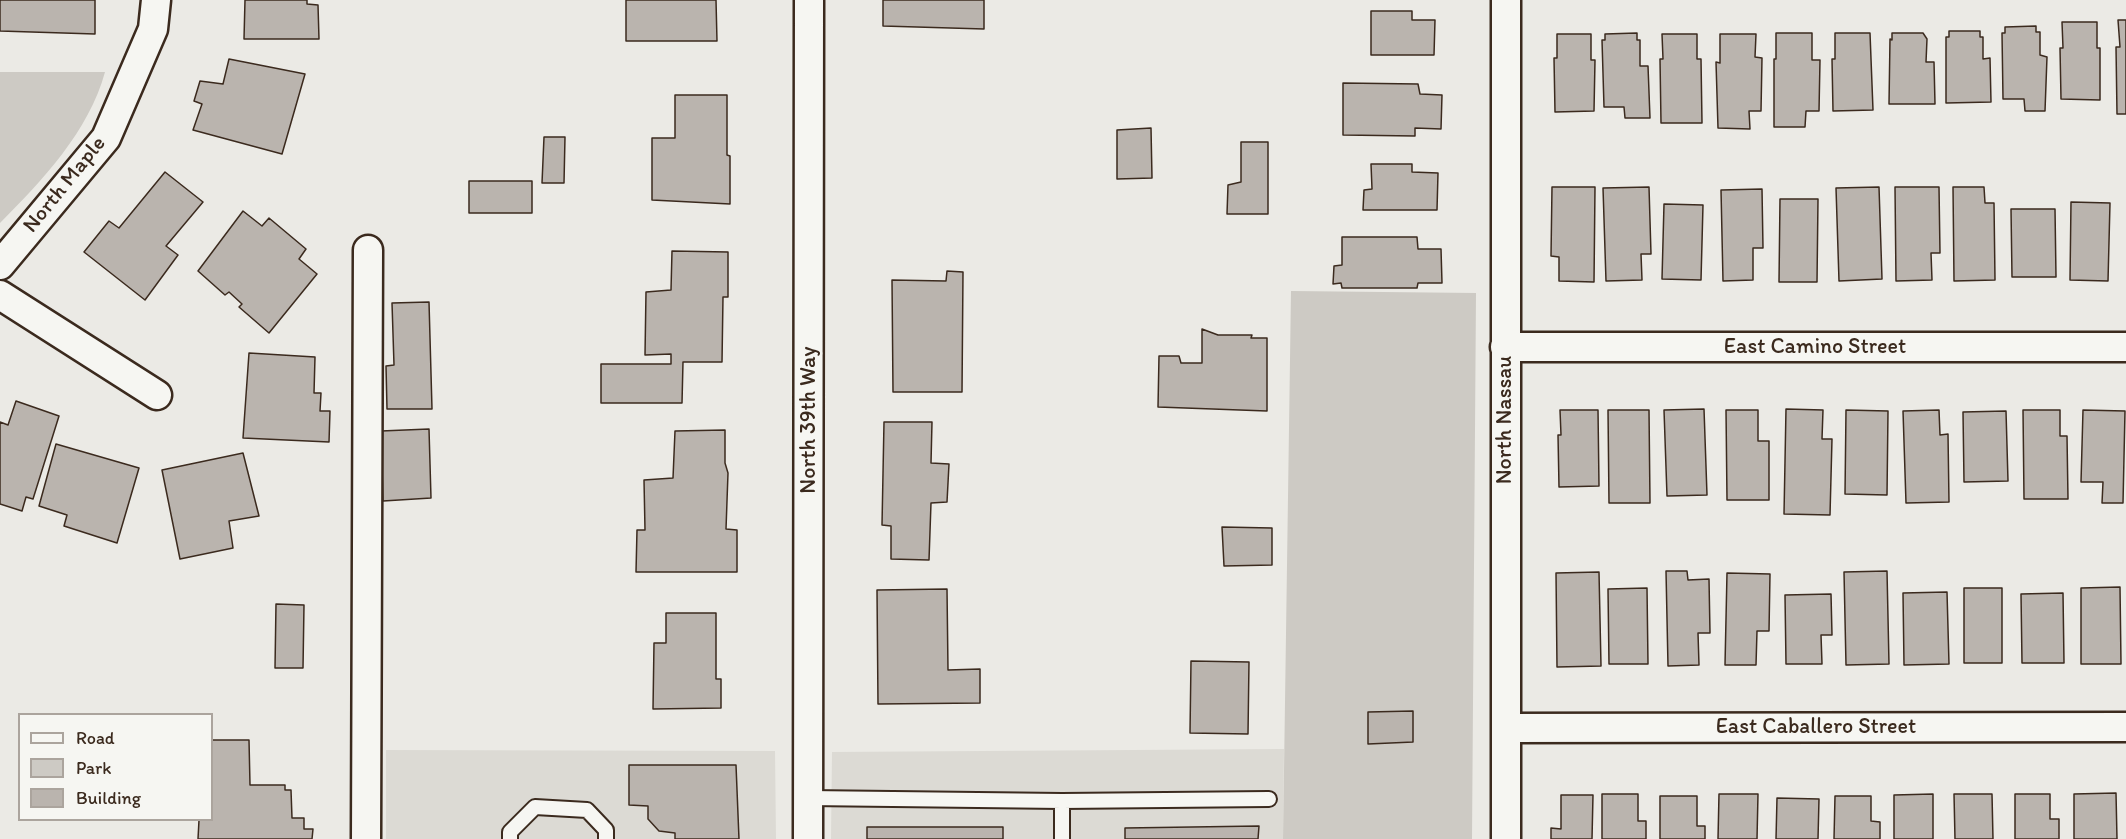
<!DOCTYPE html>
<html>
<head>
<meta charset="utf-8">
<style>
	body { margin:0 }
	#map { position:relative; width:2126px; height:839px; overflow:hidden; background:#ebeae5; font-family:Itim,sans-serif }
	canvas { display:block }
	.legend { position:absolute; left:18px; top:713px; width:195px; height:108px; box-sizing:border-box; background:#f6f6f2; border:2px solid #aba49d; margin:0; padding:8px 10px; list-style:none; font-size:18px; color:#3b2a1e }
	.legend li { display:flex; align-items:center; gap:12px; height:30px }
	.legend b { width:30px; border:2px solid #aba49d }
</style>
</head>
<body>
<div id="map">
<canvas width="2126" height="839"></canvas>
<ul class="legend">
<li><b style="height:8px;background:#f6f6f2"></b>Road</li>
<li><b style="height:16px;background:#cdcac4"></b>Park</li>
<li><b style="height:16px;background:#bab4ae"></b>Building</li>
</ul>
</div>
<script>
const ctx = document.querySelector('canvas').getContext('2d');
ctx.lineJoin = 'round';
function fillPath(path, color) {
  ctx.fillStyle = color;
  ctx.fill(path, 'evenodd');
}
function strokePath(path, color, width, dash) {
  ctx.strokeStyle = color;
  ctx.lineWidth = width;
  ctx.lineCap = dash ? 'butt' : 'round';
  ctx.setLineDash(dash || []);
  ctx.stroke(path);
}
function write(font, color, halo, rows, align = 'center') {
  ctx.font = font + ' Itim,sans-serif';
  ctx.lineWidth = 4.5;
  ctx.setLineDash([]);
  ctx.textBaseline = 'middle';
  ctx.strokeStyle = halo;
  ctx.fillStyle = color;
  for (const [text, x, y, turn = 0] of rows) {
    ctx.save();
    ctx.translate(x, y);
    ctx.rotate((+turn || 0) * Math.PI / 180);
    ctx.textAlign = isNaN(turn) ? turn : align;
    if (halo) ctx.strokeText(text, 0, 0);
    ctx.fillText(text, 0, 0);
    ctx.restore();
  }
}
const built = new Path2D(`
	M1284,749l-1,90h-452l1,-87z
	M386,750l389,1 1,88h-390z`);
const green = new Path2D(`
	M0,72h105c-16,59 -63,109 -105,151z
	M1291,291l185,2 -4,546h-189z`);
const building = new Path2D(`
	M0,0h95v34l-95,-3z
	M245,0h62v4l11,1 1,34h-75z
	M626,0h90l1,41h-91z
	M883,0h101v29l-101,-3z
	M1371,11h41v9h23l-1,35h-63z
	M2118,20h8v94h-9l-1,-67h4z
	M2062,22h35v26h3v52l-39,-1 -1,-51h3z
	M2036,26v6h4v23l7,2 -2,54h-20l-1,-12h-21l-1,-66h3v-6z
	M1949,31h31v6h3v22l7,-1 1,44 -45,1v-66h3z
	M1637,33v7h3v26h8l2,52h-25l-1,-11h-20l-2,-67h3v-6z
	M1776,33h36v27h8l-1,51h-13l-1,16h-31v-68h2z
	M1835,33h35l3,77 -40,1 -1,-52h3z
	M1892,33h31l4,6 -1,23h8l1,42h-46l1,-65 2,1z
	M1557,34h34v26h4l-1,51 -39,1 -1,-54h3z
	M1662,34h35v25h4l1,64h-41l-1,-64h3z
	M1720,34h36l-1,23 7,1 -1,53h-12l1,18 -32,-1 -2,-66 4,1z
	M229,59l76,15 -23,80 -89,-24 9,-26 -8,-3 6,-20 23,3z
	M1343,83l75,1 2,10 22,1 -1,34 -26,-1v8l-72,-1z
	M675,95h52v60l3,1v48l-78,-4v-62h23z
	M1151,128l1,50 -35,1v-49z
	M544,137h21l-1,46h-22z
	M1241,142h27v72h-41l1,-29 13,-3z
	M1371,164h41v8l26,1 -1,37h-74l1,-20 8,-1z
	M165,172l38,30 -37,44 12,9 -33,45 -61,-48 25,-31 10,7z
	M469,181h63v32h-63z
	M1552,187h43l-1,95 -35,-1v-24l-8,-1z
	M1649,187l2,67h-10l1,26 -36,1 -3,-93z
	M1879,187l3,92 -43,2 -3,-93z
	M1895,187h44l1,66h-9l1,27 -36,1z
	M1953,187h31l1,16h9l1,77 -41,1z
	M1762,189l1,59h-10v32l-30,1 -2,-91z
	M1780,199h38l-1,83h-38z
	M2071,202l39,1 -2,78 -38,-1z
	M1664,204l39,1 -2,75 -39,-1z
	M2011,209h44l1,68h-44z
	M243,211l19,15 7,-8 37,31 -7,10 18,15 -48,59 -30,-26 3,-3 -13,-12 -4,3 -27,-24z
	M1342,237h75l1,12h23l1,34h-24l-1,5h-75l-1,-5 -8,1 1,-18 8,-1z
	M672,251l56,1v45h-5l-1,65h-39l-1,41h-81v-39h70v-10l-26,1 1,-63 25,-2z
	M947,271l16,1 -1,120h-69l-1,-112 54,1z
	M429,302l3,107h-45l-1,-43 8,-1 -2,-62z
	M1202,329l16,6h34l-1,3h16v73l-109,-4 1,-51h20l2,7h21z
	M249,353l66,4 -1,36h7l-1,18h10l-1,31 -86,-4z
	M16,401l43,15 -26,83 -7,-2 -4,14 -22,-7v-82l8,3z
	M1704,409l3,86 -40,1 -3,-86z
	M1786,409l37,1 -1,29h10l-2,76 -46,-1z
	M1560,410h38l1,76 -40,1 -1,-52h3z
	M1608,410h41l1,93h-41z
	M1726,410h32v31h11v59h-42z
	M1846,410l42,1 -1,84 -42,-1z
	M1939,410l1,25 8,-1 1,68 -43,1 -3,-92z
	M2023,410h37v26h7l1,63h-44z
	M2083,410l42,1 -2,92h-21l1,-21h-22z
	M2006,411l2,70 -44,1 -1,-70z
	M884,422h48l-1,41 18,1 -2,38 -16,1 -2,57 -38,-1v-33l-9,-1z
	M429,429l2,69 -48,3 -2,-70z
	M725,430v33l3,10 -2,56 11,1v42h-101l1,-42h8l-1,-50 29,-2 2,-47z
	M56,444l83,24 -22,75 -53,-17 3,-11 -28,-9z
	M243,453l16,63 -30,5 4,27 -53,11 -18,-89z
	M1222,527l50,1v37l-48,1z
	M1666,571h21l1,9 21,-1 1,54h-12l1,32 -31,1z
	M1887,571l2,93 -43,1 -2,-93z
	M1599,572l2,94 -44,1 -1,-94z
	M1727,573l43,1 -1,57h-12l-1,34h-31z
	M2120,587l1,77h-40v-76z
	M1647,588l1,76h-39l-1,-75z
	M1964,588h38v75h-38z
	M947,589l1,81 32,-1v34l-102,1 -1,-114z
	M1947,592l2,72 -45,1 -1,-72z
	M2063,593l1,70h-42l-1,-69z
	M1831,594l1,41h-11l1,29h-36l-1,-69z
	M276,604l28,1 -1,63h-28z
	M666,613h50v66h5v29l-68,1 1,-66h12z
	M1191,661l58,1 -1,72 -58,-1z
	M1413,711v31l-45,2v-32z
	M212,740h37l1,45h35v5h6l1,28h12v11h9l-1,10h-114l1,-19h13z
	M629,765h107l3,74h-64v-6l-16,-2 -11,-12v-13l-19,-1z
	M2116,793l1,46h-43v-45z
	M1602,794h36v27h8v18h-44z
	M1719,794h39l-1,45h-39z
	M1933,794v45h-39v-44z
	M1954,794h38l1,45h-38z
	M2015,794h35v25h9v20h-44z
	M1561,795h32l-1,44h-41v-11l10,1z
	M1660,796h37v30h8v13h-45z
	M1835,796h36v25l9,1v17h-46z
	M1777,798l42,1 -1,40h-42z
	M1259,826l-1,13h-133v-11z
	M867,827h136v12h-136z`);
const lane = new Path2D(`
	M808,798l254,3 207,-2
	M510,839v-7l25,-25 52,3 19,20v9
	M1062,839v-38`);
const street = new Path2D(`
	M1506,0v839
	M0,265l106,-127 47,-109 3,-29
	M0,295l157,100
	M1505,347h621
	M1507,728l619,-1
	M366,839l2,-589
	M808,839l1,-839`);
const streetNames = [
	["North Maple",65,185,-51],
	["East Camino Street",1815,347],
	["North 39th Way",809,420,-90],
	["North Nassau",1505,420,-90],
	["East Caballero Street",1816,727]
];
fillPath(built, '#dcdad4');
fillPath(green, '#cdcac4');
fillPath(building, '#bab4ae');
strokePath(building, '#3b2a1e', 1.5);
strokePath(lane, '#3b2a1e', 18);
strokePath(street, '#3b2a1e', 33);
strokePath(lane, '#f6f6f2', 14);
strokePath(street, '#f6f6f2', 28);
write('22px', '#3b2a1e', '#f6f6f2', streetNames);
</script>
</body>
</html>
